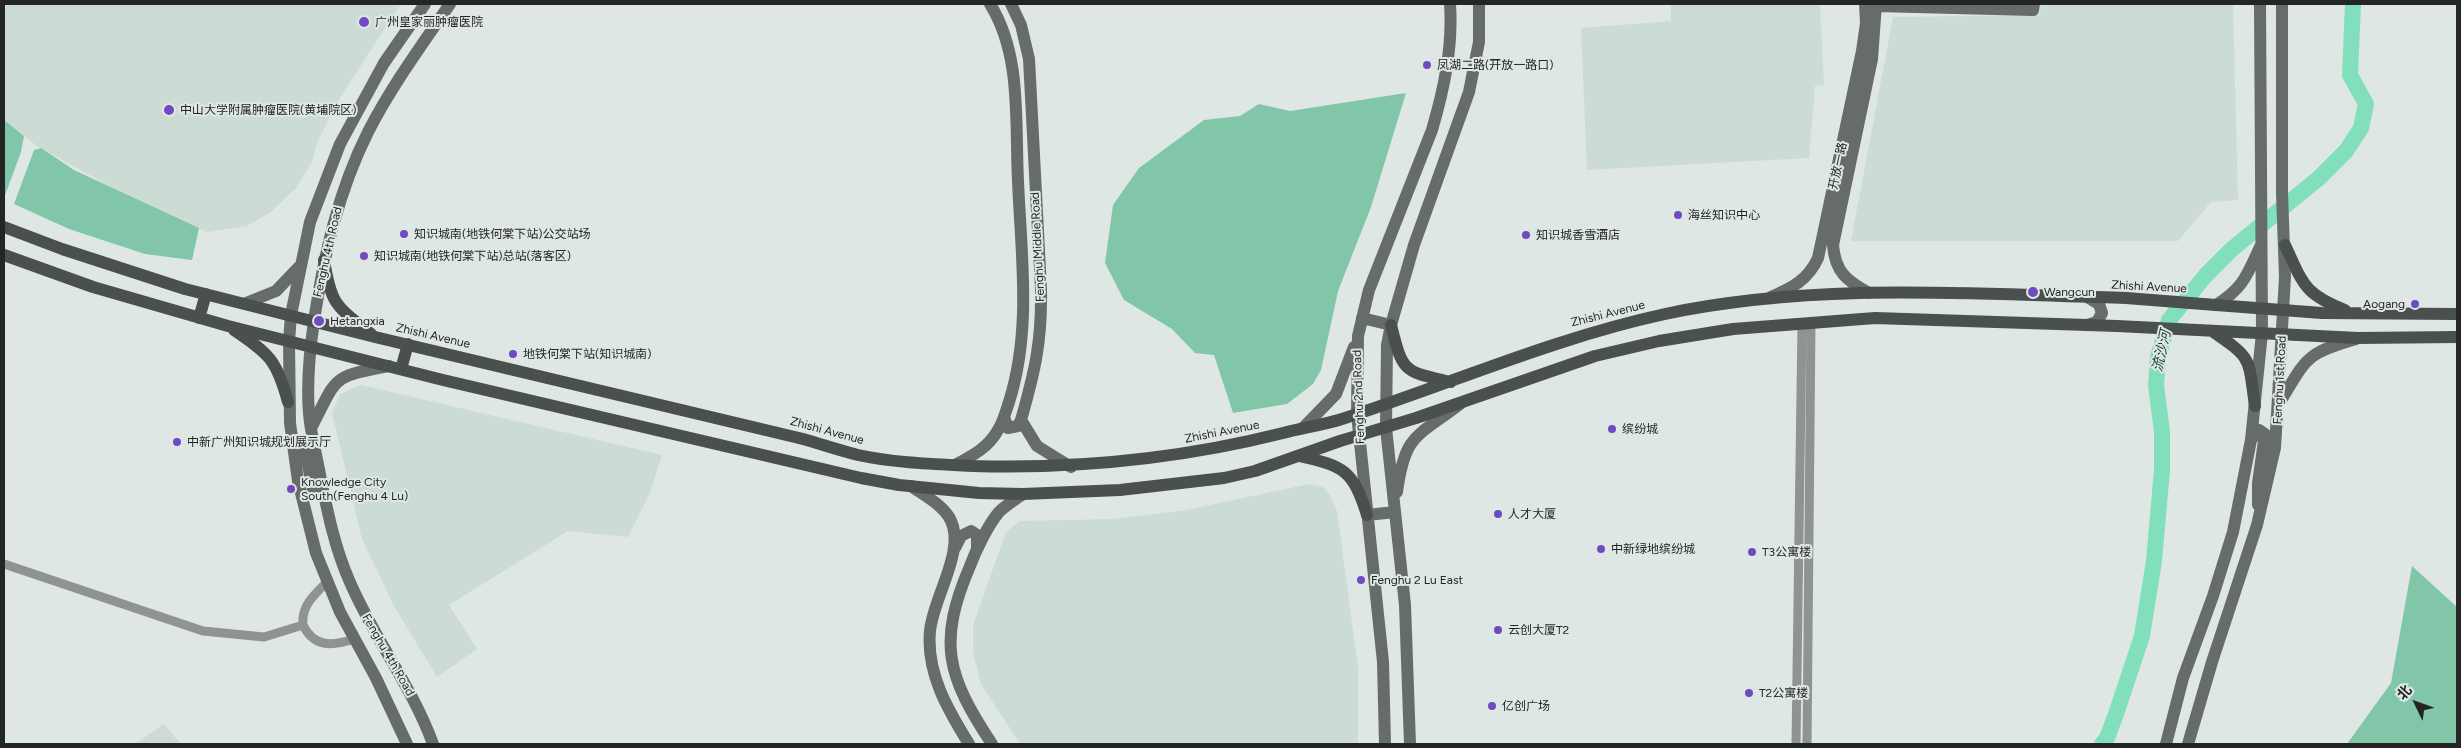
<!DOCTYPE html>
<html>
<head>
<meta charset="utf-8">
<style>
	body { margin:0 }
	#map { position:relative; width:2461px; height:748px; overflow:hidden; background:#dee7e3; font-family:Figtree,"Noto Sans SC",sans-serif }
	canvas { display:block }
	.frame { position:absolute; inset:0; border:5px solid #232625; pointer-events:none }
	.north { position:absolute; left:2391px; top:678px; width:50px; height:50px; -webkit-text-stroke:4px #dee7e3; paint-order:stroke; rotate:312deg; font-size:14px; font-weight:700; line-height:20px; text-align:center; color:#232625 }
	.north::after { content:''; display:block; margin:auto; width:18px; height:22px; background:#232625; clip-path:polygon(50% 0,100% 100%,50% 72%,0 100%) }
</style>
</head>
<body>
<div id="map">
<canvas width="2461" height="748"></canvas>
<div class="frame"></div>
<div class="north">北</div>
</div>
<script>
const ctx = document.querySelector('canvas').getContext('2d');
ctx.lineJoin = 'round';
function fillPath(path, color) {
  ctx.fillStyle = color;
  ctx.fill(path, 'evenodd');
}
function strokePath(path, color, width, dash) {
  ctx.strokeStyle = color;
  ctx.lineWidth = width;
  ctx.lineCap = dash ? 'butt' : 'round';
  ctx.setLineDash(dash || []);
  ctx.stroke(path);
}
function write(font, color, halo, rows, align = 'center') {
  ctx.font = font + ' Figtree,"Noto Sans SC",sans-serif';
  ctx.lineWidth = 4;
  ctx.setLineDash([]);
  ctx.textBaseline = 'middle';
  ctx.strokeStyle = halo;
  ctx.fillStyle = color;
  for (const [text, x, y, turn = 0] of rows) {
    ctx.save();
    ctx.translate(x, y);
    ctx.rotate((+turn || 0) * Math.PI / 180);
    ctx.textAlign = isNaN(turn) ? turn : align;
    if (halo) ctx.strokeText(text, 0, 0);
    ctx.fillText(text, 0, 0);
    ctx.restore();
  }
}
const built = new Path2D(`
	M4,4h397l-62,95 -22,44 -5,19 -16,26 -25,24 -24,14 -40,6 -72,-32 -98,-54 -33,-26z
	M1671,4h149l4,81 -9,1 -6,72 -222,12 -6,-142 90,-7z
	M2041,4h192l5,196 -27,2 -33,39h-327l42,-224 146,-2z
	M361,385l301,70 -13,40 -21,42 -60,-6 -119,74 28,44 -40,28 -43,-71 -32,-67 -30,-126 8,-19z
	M1309,484l14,3 7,8 7,16 21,157v76h-338l-39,-60 -8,-32v-27l33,-93 14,-11 93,-2 73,-9z
	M164,724l15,18 6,2h-50z`);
const green = new Path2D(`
	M1406,93l-35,114 -33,84 -17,79 -8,14 -26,20 -54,9 -19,-58 -19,-2 -23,-24 -48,-29 -19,-37 8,-58 26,-37 65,-48 36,-4 19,-12 31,7z
	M4,120l20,16 -3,16 -17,46z
	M41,148l33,22 125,58 -7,32 -47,-6 -76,-25 -55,-25 20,-54z
	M2412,566l45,41v137h-110l44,-61z`);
const river = new Path2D(`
	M2102,744l5,-6 9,-24 26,-78 12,-75 8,-91v-38l-6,-47 2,-28 11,-37 37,-45 26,-26 87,-71 27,-27 15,-23 5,-24 -16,-29 3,-71`);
const street = new Path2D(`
	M4,564l199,67 61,6 39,-12c11,23 30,21 51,14
	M303,625c-2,-19 11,-30 24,-43
	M1796,744l6,-421
	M1807,744l4,-422`);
const secondary = new Path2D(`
	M1011,4l10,21 8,34 12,230c1,52 -6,82 -20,131l16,26 34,21
	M1876,6l157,4 1,-6
	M1869,293c-22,-12 -34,-21 -36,-48l39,-186 4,-55
	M1771,297c21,-9 37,-17 47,-39l44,-207 4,-28 -1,-19
	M246,303l30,-12 23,-24
	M2216,305c29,-18 31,-31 45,-60
	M1362,318l29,7
	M2087,325l10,-3 5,-9 -3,-9 -10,-6
	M2280,402c27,-44 24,-48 76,-63
	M1004,417l4,11 10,-2 3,-6
	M311,428c27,-51 18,-51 78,-62
	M1303,428l33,-34 18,-47
	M2251,440l8,-10 6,4 -7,49v22
	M293,442l10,-2 10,50 12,8
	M955,465c17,-9 33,-17 43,-35 5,-8 8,-19 11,-28 23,-72 12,-148 9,-221 -3,-59 4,-126 -28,-177
	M911,486c13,9 30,18 38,31 19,31 -16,80 -19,114 -4,42 18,79 39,113
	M1397,492c8,-59 20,-55 63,-88
	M1367,515l28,-3
	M955,548l6,-12 10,-5 6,4v12
	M407,744l-31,-66 -36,-66 -24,-59 -18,-72 -8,-58 -1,-82 2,-26 19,-93 30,-78 44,-81 41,-59
	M433,744c-21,-58 -60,-107 -84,-164 -14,-32 -21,-66 -28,-100 -3,-17 -7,-34 -10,-51 -6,-35 -2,-74 3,-108 10,-66 24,-129 54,-189 23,-45 53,-86 82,-128
	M992,744c-45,-68 -55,-101 -22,-178 6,-16 18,-41 29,-54 7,-7 16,-12 24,-18
	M1385,744l-2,-82 -26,-248 1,-78 11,-46 63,-160c12,-41 21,-83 18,-126
	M1410,744l-5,-139 -19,-177 1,-83 4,-20 23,-80 55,-153 10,-50v-38
	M2166,744l17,-66 30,-82 20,-64 18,-92 11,-107 -2,-329
	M2188,744l24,-82 45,-137 18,-77 10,-171 -3,-84v-189`);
const primary = new Path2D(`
	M4,227l58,22 123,40 190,48 424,101c19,5 39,12 59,17 37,8 77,9 115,11 105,3 207,-7 310,-33 19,-5 40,-8 59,-14 108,-35 212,-81 323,-105 151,-32 308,-20 461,-16
	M2285,245c18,38 18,49 60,65
	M4,255l89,32 135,39 215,54 418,98 38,7 80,8 44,1 97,-4 104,-12 31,-7 85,-30 76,-23 179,-62 64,-15 74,-12 142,-11 242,8 241,12 99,-1
	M324,260c7,45 12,46 47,74
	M2216,305l106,8 135,1
	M199,318l7,-24
	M1391,325c12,49 13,46 60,57
	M234,330c36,24 43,31 54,72
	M2212,331c41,28 36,26 43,75
	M401,369l7,-25
	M1299,456c45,10 54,14 68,59`);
const primaryBridge = new Path2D(`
	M2126,298l90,7`);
const markers = [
	[364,22,6,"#6f4ac3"],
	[1427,65,5,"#6f4ac3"],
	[169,110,6,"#6f4ac3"],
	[1678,215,5,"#6f4ac3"],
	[404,234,5,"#6f4ac3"],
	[1526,235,5,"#6f4ac3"],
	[364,256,5,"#6f4ac3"],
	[2033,292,6,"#6f4ac3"],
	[2415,304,5,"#6f4ac3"],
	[319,321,6,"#6f4ac3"],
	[513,354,5,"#6f4ac3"],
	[1612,429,5,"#6f4ac3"],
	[177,442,5,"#6f4ac3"],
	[291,489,5,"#6f4ac3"],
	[1498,514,5,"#6f4ac3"],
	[1601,549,5,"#6f4ac3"],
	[1752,552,5,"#6f4ac3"],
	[1361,580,5,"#6f4ac3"],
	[1498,630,5,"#6f4ac3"],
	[1749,693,5,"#6f4ac3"],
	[1492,706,5,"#6f4ac3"]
];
const poiNames = [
	["广州皇家丽肿瘤医院",375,22],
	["凤湖二路(开放一路口)",1437,65],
	["中山大学附属肿瘤医院(黄埔院区)",180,110],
	["海丝知识中心",1688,215],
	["知识城南(地铁何棠下站)公交站场",414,234],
	["知识城香雪酒店",1536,235],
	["知识城南(地铁何棠下站)总站(落客区)",374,256],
	["Wangcun",2044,292],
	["Aogang",2405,304,"right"],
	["Hetangxia",330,321],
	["地铁何棠下站(知识城南)",523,354],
	["缤纷城",1622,429],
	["中新广州知识城规划展示厅",187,442],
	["Knowledge City",301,482],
	["South(Fenghu 4 Lu)",301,496],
	["人才大厦",1508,514],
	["中新绿地缤纷城",1611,549],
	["T3公寓楼",1762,552],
	["Fenghu 2 Lu East",1371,580],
	["云创大厦T2",1508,630],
	["T2公寓楼",1759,693],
	["亿创广场",1502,706]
];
const streetNames = [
	["开放一路",1838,166,-78],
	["Fenghu Middle Road",1038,247,-93],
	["Fenghu 4th Road",328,252,-77],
	["Zhishi Avenue",2149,287,3],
	["Zhishi Avenue",1608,314,-14],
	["Zhishi Avenue",433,336,13],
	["Fenghu 1st Road",2280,380,-87],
	["Fenghu 2nd Road",1359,397,-92],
	["Zhishi Avenue",827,431,15],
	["Zhishi Avenue",1222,432,-11],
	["Fenghu 4th Road",388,655,60]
];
const waterNames = [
	["流沙河",2162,351,-78]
];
fillPath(built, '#ccdcd5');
fillPath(green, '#82c6aa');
strokePath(river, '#82dfbb', 16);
strokePath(street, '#8f9391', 9);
strokePath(secondary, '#666c69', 12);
strokePath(primary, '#4a504e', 12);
strokePath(primaryBridge, '#4a504e', 12);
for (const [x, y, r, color] of markers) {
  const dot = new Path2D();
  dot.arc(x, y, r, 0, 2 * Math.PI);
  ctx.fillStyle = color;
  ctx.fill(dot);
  strokePath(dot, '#dee7e3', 2);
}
write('12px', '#232625', '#dee7e3', poiNames, 'left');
write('12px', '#232625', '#dee7e3', streetNames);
write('italic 14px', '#133c2e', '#dee7e3', waterNames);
</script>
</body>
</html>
